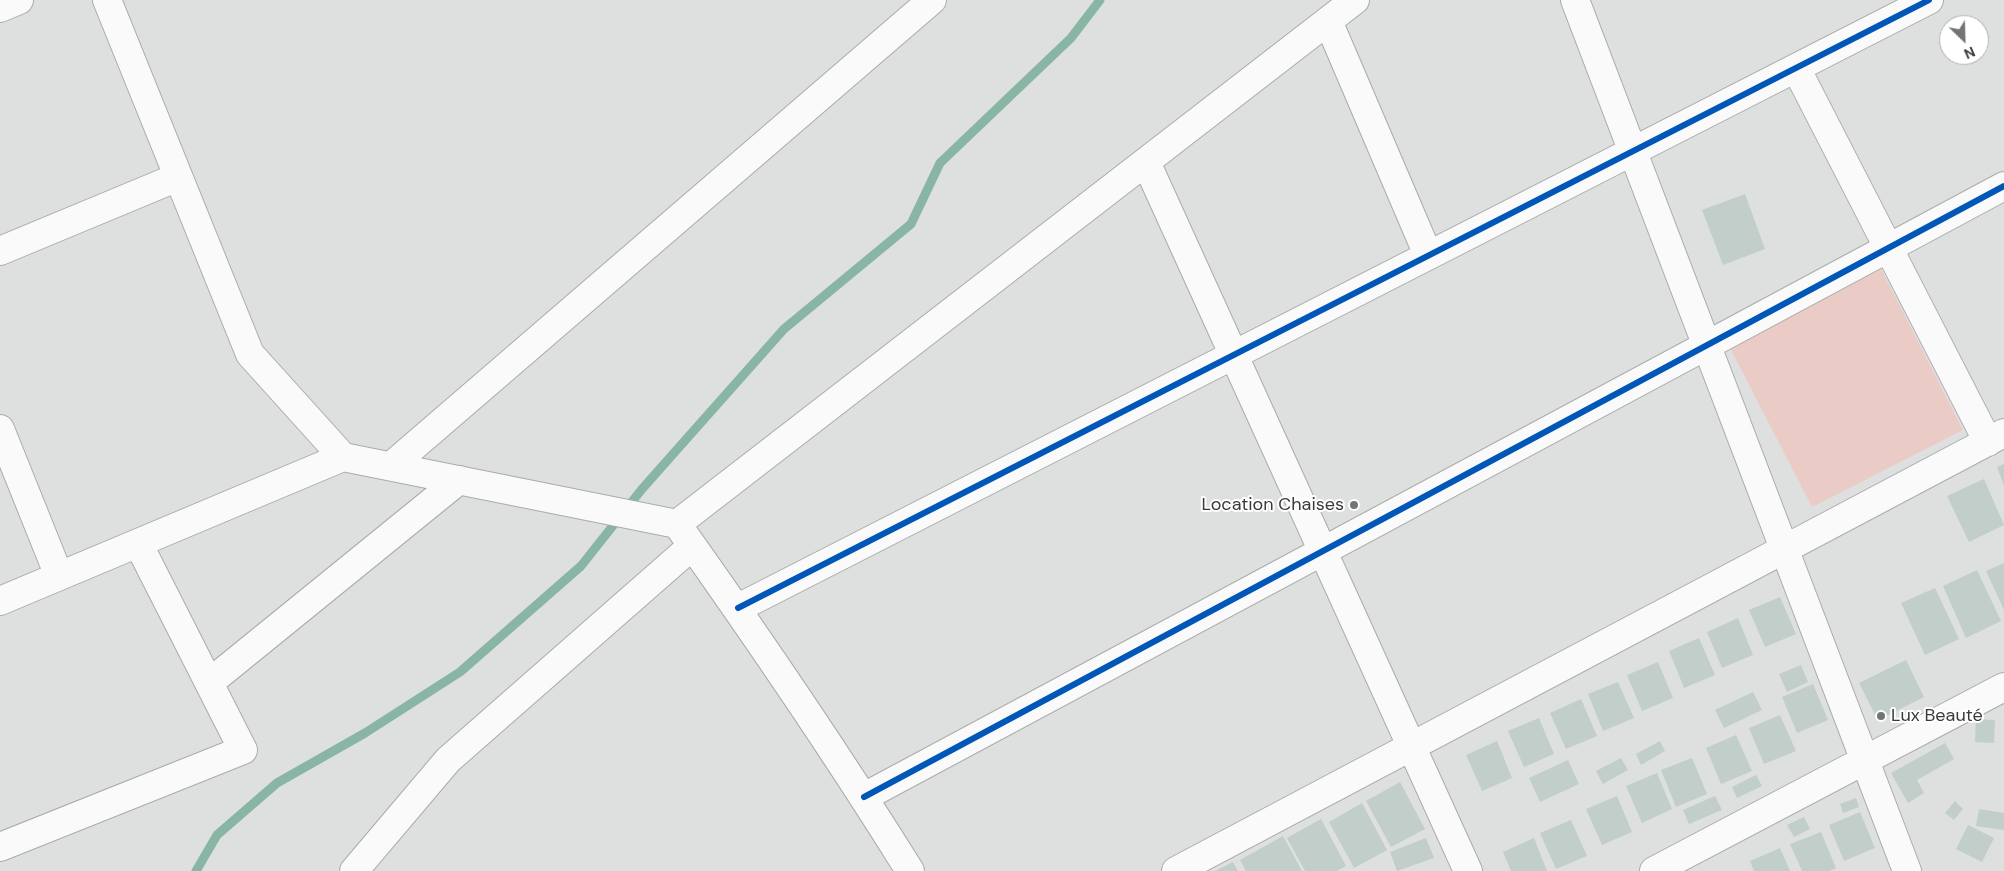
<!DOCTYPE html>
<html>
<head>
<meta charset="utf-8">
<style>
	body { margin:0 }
	#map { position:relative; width:2004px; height:871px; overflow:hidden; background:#dee0df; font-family:"DM Sans",sans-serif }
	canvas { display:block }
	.north { position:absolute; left:1939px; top:15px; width:50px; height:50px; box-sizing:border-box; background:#fff; border:1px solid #b0b0b0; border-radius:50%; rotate:156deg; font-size:14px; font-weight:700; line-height:20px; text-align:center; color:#393a3a }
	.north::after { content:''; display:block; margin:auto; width:18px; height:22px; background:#737474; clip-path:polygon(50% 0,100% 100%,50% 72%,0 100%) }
</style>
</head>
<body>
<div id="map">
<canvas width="2004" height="871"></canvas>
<div class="north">N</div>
</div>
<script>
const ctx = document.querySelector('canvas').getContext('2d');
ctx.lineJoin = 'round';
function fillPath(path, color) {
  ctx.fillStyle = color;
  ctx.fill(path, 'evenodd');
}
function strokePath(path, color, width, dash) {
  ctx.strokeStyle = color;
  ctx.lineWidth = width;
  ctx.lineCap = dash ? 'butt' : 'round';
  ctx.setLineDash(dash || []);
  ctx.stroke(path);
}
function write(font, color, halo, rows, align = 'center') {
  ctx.font = font + ' "DM Sans",sans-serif';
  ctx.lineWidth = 4;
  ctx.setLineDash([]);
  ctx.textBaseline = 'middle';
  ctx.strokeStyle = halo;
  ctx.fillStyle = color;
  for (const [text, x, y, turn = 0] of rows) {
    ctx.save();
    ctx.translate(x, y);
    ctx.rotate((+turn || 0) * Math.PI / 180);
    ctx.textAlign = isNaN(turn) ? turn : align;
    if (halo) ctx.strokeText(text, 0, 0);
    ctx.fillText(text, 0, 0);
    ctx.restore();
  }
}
const green = new Path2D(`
	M1880,267l83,163 -151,77 -84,-163z`);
const stream = new Path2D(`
	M196,871l21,-36 60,-52 88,-50 95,-61 121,-106 61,-77 142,-160 127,-105 29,-61 131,-125 29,-38`);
const building = new Path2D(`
	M1745,194l20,55 -42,16 -21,-55z
	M2004,464v22l-7,-19z
	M1984,479l20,46 -35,17 -22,-46z
	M2004,563v47l-18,-39z
	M1977,570l24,51 -35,17 -23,-52z
	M1935,588l24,51 -34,16 -24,-52z
	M1780,597l16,37 -31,13 -16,-37z
	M1738,618l15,37 -31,13 -15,-36z
	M1699,638l16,37 -31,13 -15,-37z
	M1906,660l18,37 -46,23 -19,-37z
	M1658,662l15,36 -31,13 -15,-36z
	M1801,665l7,17 -21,10 -8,-18z
	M1618,682l16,36 -31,13 -15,-37z
	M1813,684l15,36 -31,13 -15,-36z
	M1753,692l9,18 -38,18 -9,-18z
	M1581,699l16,37 -31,13 -16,-36z
	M1780,715l16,36 -32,13 -15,-36z
	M1539,718l15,36 -30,13 -16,-36z
	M1976,719l19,1 -1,23 -19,-1z
	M1736,735l16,36 -31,13 -15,-36z
	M1497,741l15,37 -30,13 -16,-36z
	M1660,741l5,10 -24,14 -5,-11z
	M1945,743l9,16 -37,21 7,13 -16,10 -17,-30z
	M1621,758l7,12 -25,14 -7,-13z
	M1692,758l15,36 -31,13 -15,-37z
	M1568,760l11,24 -39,18 -11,-24z
	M1657,773l15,36 -30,14 -16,-37z
	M1756,775l6,11 -25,12 -5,-11z
	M1400,782l25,47 -34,18 -25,-46z
	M1617,796l15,36 -30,13 -16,-36z
	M1715,796l7,14 -33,14 -6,-14z
	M1856,798l3,9 -16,6 -3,-9z
	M1955,801l8,8 -9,11 -9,-7z
	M1362,803l25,47 -33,18 -25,-46z
	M1979,809l25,4v17l-28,-4z
	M1860,812l15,36 -31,13 -15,-36z
	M1804,817l6,12 -16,8 -7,-12z
	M1321,819l25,47 -9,5h-32l-18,-33z
	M1571,820l16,36 -31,13 -16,-36z
	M1968,825l26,13 -12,24 -26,-13z
	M1821,832l15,36 -7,3h-27l-12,-27z
	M1283,836l19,35h-56l-6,-11z
	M1426,838l8,20 -37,13 -7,-19z
	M1534,838l13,33h-36l-8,-19z
	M1780,848l10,23h-36l-4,-10z
	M1233,862l5,9h-23z`);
const street = new Path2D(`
	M107,0l143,354 93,103 334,67c81,114 159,228 233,347
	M1575,0l332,871
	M0,8l19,-8
	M1328,21l100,234
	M1796,68l192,374
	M1146,162l322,709
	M0,251l178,-74
	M0,429l59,147
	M391,466l541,-466
	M677,524l678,-524
	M0,601l343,-144
	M738,608l1191,-608
	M209,683l250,-203
	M864,797l1140,-611
	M0,847l243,-97 -105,-207
	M354,871l94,-111 244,-214
	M1176,871l828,-438
	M1654,871l350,-184`);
const cycleway = new Path2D(`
	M738,608l1191,-608
	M864,797l1140,-611`);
const markers = [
	[1354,505,5,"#737474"],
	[1881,716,5,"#737474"]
];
const poiNames = [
	["Location Chaises",1344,505],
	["Lux Beauté",1891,716,"left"]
];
fillPath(green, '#ebcbc6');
strokePath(stream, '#89b5a5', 9);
fillPath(building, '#c1cec9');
strokePath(street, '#aaabab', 30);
strokePath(street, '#fafafa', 28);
strokePath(cycleway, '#0057b8', 6);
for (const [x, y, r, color] of markers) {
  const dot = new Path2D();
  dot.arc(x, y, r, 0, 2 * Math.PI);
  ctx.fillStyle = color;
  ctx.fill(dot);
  strokePath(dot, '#fff', 2);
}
write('18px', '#393a3a', '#fff', poiNames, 'right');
</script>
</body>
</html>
